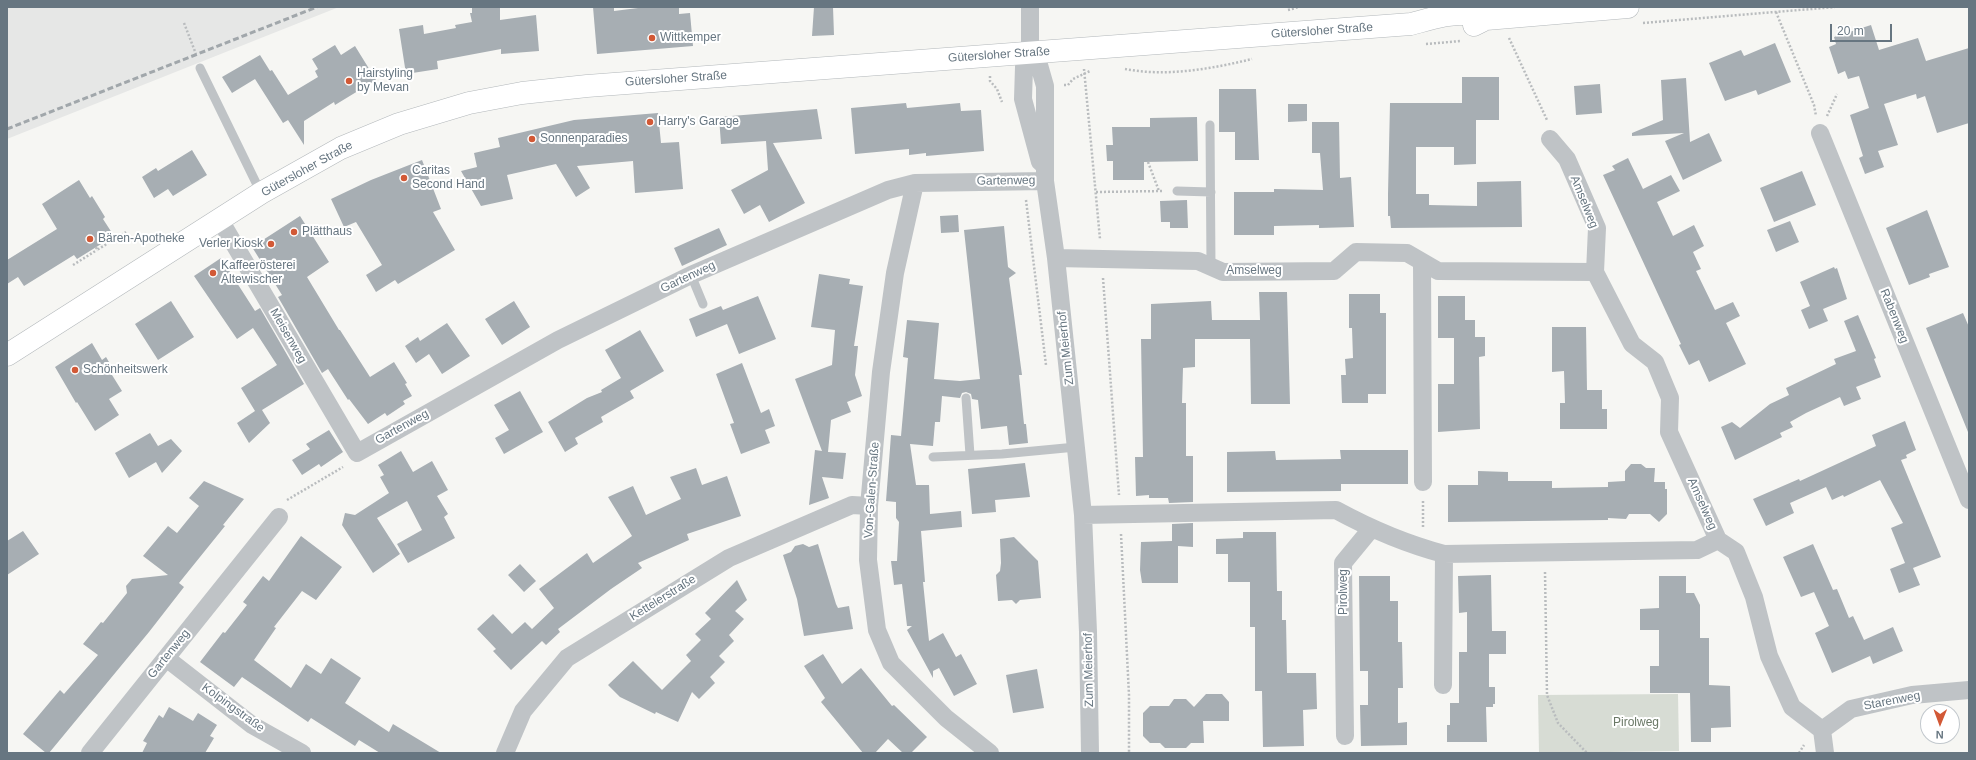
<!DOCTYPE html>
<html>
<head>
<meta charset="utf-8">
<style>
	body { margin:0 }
	#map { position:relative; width:1976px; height:760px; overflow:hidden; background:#f6f6f3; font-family:Arial,sans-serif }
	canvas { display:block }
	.frame { position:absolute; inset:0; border:8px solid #677681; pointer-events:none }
	.north { position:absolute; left:1920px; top:704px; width:40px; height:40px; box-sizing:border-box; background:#fff; border:1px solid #c2c8cd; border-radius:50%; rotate:181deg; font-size:11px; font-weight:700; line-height:16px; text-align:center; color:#677681 }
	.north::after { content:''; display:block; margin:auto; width:14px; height:18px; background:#d25936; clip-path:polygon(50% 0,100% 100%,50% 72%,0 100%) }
	.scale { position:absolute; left:1830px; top:24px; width:62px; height:18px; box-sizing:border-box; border:2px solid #677681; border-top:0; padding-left:5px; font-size:12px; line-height:14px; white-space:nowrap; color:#677681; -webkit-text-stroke:3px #fff; paint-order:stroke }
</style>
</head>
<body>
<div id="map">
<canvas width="1976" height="760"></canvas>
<div class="frame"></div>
<div class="north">N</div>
<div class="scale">20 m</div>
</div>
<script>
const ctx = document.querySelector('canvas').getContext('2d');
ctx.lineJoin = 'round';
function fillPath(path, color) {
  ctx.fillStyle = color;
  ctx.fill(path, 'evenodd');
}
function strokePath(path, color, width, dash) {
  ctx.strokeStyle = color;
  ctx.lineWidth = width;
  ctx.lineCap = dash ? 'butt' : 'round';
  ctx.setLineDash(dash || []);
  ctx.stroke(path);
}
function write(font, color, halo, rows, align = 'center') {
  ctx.font = font + ' Arial,sans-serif';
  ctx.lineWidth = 4;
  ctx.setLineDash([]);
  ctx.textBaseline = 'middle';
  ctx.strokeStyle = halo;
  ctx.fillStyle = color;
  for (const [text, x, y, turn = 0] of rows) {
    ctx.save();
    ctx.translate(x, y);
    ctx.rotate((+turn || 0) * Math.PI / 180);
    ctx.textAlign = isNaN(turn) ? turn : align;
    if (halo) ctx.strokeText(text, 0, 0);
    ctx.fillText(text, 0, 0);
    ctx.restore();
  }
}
const built = new Path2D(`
	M7,7h332l-332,132z`);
const green = new Path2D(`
	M1678,694l1,57 -140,2 -1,-58z`);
const building = new Path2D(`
	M472,7h28v13l36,-5 3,36 -38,3v-5l-64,12 1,8 -32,5 -7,-45 24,-4 1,9 32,-6 -1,-3 17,-3 -2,-9h2z
	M593,7h21v4l32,-4h33v7l11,-1 3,33 -96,8z
	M814,7h19l1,28 -22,1z
	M1871,25l8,25 39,-12 8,23 43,-13v75l-32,10 -12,-37 -8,3 -1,-5 -32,10 14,41 -20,6 6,16 -19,7 -6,-16 4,-2 -13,-41 19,-7 -10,-32 -11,3 -3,-8 -7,3 -9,-27 7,-3 -2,-7z
	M1775,43l16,39 -33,13 -2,-5 -31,11 -16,-38 32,-13 3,6z
	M335,45l6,10 14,-9 21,34 -41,25 -1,-3 -30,19v24l-16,-25 -5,3 -28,-44 -23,14 -10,-16 38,-22 10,16 2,-1 16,25 30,-18 -3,-6 3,-2 -6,-10z
	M1462,77h37v43h-23v44l-22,1v-18h-38v47h13v11l48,1v-24l44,-1 1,46 -131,1 -1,-12h-2v-22l2,-91h72z
	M1686,78l4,64 19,-9 13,28 -39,19 -18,-39 19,-8 -52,3v-3l31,-13 -2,-40z
	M1600,84l2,29 -26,2 -2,-29z
	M1219,89h37l3,71h-24v-28h-16z
	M906,103l1,5 53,-5 1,8 20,-1 3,41 -58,5v-3l-17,2v-6l-54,5 -4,-46z
	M1288,104h19v17l-19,1z
	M817,109l5,30 -49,4 32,60 -36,19 -9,-17 -16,9 -13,-24 37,-20 -2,-29 -45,3 -2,-27z
	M658,113l3,30 18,-1 4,47 -48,4 -2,-32 -56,5 13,22 -14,9 -20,-33 -49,11 6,24 -32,7 -20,-35 16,-4 -3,-14 26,-6 -2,-9 76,-18z
	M1197,117l1,44 -54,1v18h-31v-19h-6l-1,-16h7l-1,-18h38v-9z
	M1312,122h27l1,56 11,-1 3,50 -35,1v-3l-45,1v9h-40v-43h40v-3l49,1 -3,-37h-8z
	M192,150l15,25 -34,21 -5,-7 -14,9 -12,-21 14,-9 2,3z
	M1628,158l15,31 28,-14 9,16 -23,11 16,34 21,-11 10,21 -11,6 8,17 -5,2 19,39 18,-8 7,14 -14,7 20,41 -37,18 -10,-22 -10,5 -10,-20 2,-1 -78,-169 12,-5 -3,-4z
	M422,160l19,49 -8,3 22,38 -57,34 -3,-4 -19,12 -10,-17 16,-10 -26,-43 -12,5 -13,-28 40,-19z
	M1802,171l14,34 -42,17 -14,-34z
	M79,180l11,18 2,-2 13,21 -2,2 11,17 -37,23 -3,-4 -50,31 -6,-9 -11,7v-24l50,-31 -15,-25z
	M1187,200l1,28h-18v-6h-9l-1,-21z
	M1927,210l22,57 -20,7 1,3 -21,8 -23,-57z
	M958,215l1,17 -18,1 -1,-17z
	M300,216l29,46 -22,15 32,53h1l30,47 24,-15 13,21 -2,1 7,12 -9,5 2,3 -18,12 -2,-3 -17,11 -19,-25 -1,1 -20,-31 -6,4 -44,-76 4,-2 -30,-48z
	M1790,221l9,21 -23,10 -9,-22z
	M1004,226l4,41 8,6 -7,5 13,97h-3l5,49h2l2,19 -19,2 -2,-19 -26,3 -3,-29 -6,-1 -1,-5 -5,-2 -4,1 -2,5 -18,-2 -2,26h-5l-2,24 -23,-2 6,41h13l1,29 31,-3 1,16 -41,4 4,51h-2l6,59 14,-8 13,24 5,-3 16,30 -23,12 -15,-28 -6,3v7l-26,-48 5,-4h-5l-5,-42 -8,1 -3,-24h6l2,-39 -3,-4v-16l-10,-1 5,-66 10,1 7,-78 -5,-1 4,-37 32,3 -5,56 26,2 20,-2 -16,-149z
	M719,228l8,17 -45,21 -8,-18z
	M221,258l34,53 5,-3 44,76 -42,26 8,13 -21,20 -12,-20 18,-12 -14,-23 36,-23 -24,-37 -16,11 -43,-63z
	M1834,267l1,2 2,-1 10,31 -24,10 5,12 -19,8 -8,-19 9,-4 -10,-24z
	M819,274l31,5 -1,5 14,2 -9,60h4l-3,29 7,21 -15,6 4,10 -20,8 -3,32 18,1 -3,26 -21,-2 7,21 -20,7 6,-55 7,1 -27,-72 37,-14 3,-35 -24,-3z
	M1259,292h28l3,112h-39l-1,-65h-55v28l-12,1 -1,35h4v53h7v46l-24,1 -1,-5h-19v-3l-13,1 -1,-39h8l-2,-118h10v-35l60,-3 1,19h48z
	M1349,294h31v19h6v81h-18v9h-26l-1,-28h5l-1,-16 8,-1 -1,-30h-3z
	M758,296l18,43 -37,15 -12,-30 -31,13 -7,-18 32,-13 2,4z
	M1438,296h27v24h10v17h10v19l-6,1 1,72 -42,3v-48h16v-46h-16z
	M171,301l23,36 -36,23 -23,-36z
	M514,301l16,26 -28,18 -17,-26z
	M1963,313l6,14 -1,105 -42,-104z
	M1858,315l18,43 -2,1 7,18 -25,10 5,12 -17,7 -4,-9 -34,16 -16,9 3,5 -13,6 2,4 -47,23 -14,-33 11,-5 8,6 30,-24 19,-9 -3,-7 50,-24 -2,-5 22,-8 -12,-30z
	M447,323l23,33 -28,18 -13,-20 -13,9 -11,-17 13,-9 2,4z
	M1552,327h34l1,63h15v19h5v20h-47v-26h5l-1,-32 -12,1z
	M640,330l24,41 -34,20 4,7 -33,19 2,5 -28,16 3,6 -13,8 -17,-30 39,-24 15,-6 -1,-2 20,-12 -16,-28z
	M92,343l10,17 4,-3 9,15 -3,3 10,16 -13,8 10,16 -24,16 -18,-29 -1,1 -21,-36z
	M742,363l19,50 8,-4 6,17 -10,4 5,13 -29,11 -11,-30 4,-1 -18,-49z
	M520,391l23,41 -39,22 -9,-16 14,-8 -15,-25z
	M1905,421l11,29 -10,5 1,3 -6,2 40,97 -28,11 7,17 -21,8 -9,-24 15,-6 -14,-35 12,-5 -23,-43 -36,17 -1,-2 -11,5 -6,-13 -36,16 4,10 -28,13 -13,-27 46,-20 1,2 76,-35 -4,-11z
	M329,430l14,22 -22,15 -2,-3 -17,11 -10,-15 18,-11 -4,-5z
	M150,433l8,13 13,-7 11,12 -20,22 -6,-11 -27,16 -14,-25z
	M1340,450h68v34h-67v7l-114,1v-40l48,-1 1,9 65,-1z
	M401,451l12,21 19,-11 16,29 -11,6 11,18 -4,3 11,21 -47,25 -11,-19 25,-14 -15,-29 -30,17 23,36 -27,19 -31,-48 3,-12 10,2 34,-22 -9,-16 4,-2 -6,-10z
	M1025,463l5,34 -35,3 1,12 -24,2 -4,-45z
	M1631,464h10l5,4h9l-1,14h11v7h2v25l-8,8 -9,-8h-21l-3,5 -18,-1v2l-160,2v-37h30v-14l30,1v9h44v7l56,-1v-5l17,-1v-10z
	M696,468l6,17 25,-9 14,40 -54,18 2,6 -51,23 4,5 -31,21 -53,40 2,3 -14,13 -4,-4 -31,29 -18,-19 3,-2 -19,-20 16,-15 19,20 13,-12 7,7 22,-21 -15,-19 48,-36 6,10 39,-27 -24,-39 25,-11 13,29 35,-16 -11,-22z
	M204,481l40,18 -21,26 2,1 -46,57 5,4 -35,45 -100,121h-3l-23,-19 37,-44 4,4 34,-39 -15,-11 18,-22 2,1 24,-30 -1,-7 6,-7 36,-4 -25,-19 25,-30 9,7 22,-27 -10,-8z
	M1193,523v24l-15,-1v37h-36l-2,-13 1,-28 31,-1v-17z
	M23,531l16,23 -32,21v-34z
	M1243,532h33l1,59h5v29h4l1,53h29l1,36 -14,1 1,36 -41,1 -1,-56h-7v-64h-5v-45h-22v-28h-12v-15l27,-1z
	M301,536l41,31 -26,33 -14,-9 -28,36 2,1 -22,32 37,28 15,-24 15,10 10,-16 30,20 -16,25 44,29 4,-8 48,29h-61l-21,-13 -4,6 -44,-28 -3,4 -66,-45 -8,10 -34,-25 23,-30 2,1 22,-28 -4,-3 20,-26 6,5z
	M1014,537l24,24 3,37 -21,2 -4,4 -4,-4 -14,1 -2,-26 4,-4 1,-8 -1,-24z
	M803,544l6,3 9,-3 18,60 2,4 11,-2 4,23 -49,7 -7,-37 -14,-44 8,-3 4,-6z
	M1813,544l20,46 4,-1 12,29 4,-2 11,24 29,-13 10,24 -30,13 -3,-8 -38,17 -17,-40 14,-7 -15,-34 -13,5 -18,-40z
	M520,564l16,17 -12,11 -16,-17z
	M1491,575l1,56h14v23h-17v33h6v17h-2v3h-7l1,35h-40v-17h3v-22h9v-51h8v-40l-8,1 -1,-37z
	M1359,576h31v25h8v41h4l1,46h-5v35l9,-1v23l-46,1 -1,-41h8v-34h-8z
	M1659,576h27v17h8l6,12v33h9v47l21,1 1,41 -20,1v14h-20l-1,-49h-40v-27h9v-36h-19v-21l19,-1z
	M737,580l10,20 -12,11 9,8 -15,16 5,6 -15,15 6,6 -15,15 5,6 -16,16 -7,-7 -14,30 -22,-10 -1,2 -35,-17 -12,-12 25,-24 29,29 29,-29 -5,-6 15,-15 -6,-6 16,-15 -6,-6z
	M823,654l19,30 19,-16 31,38 2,-1 33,32 -16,16h-8l-15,-14 -13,14h-12l-42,-51 4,-4 -21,-32z
	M1037,669l7,39 -31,5 -7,-38z
	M1206,694h16l7,8v19h-26l1,22h-13l-5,5h-21l-5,-5h-10l-7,-7v-23l7,-7h19l5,-7h12l8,8z
	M169,707l24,14 5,-8 19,12 -7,11 4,2 -9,15h-63l5,-10 -4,-2 16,-26 4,3z`);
const path = new Path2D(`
	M1288,10l11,-3
	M1776,12l38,93 2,11
	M184,23l12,31
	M1643,23l192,-16
	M1509,38l38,82
	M1426,44l35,-3
	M1084,69l16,170
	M1125,69c41,8 86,0 127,-10
	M990,76v5l7,8 5,13
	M1064,85h4l5,-6 17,-8
	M1827,116l10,-22
	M1148,162l11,29
	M1096,192l67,-1
	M1026,200l20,165
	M96,247l1,3 29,-18
	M73,265l24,-15
	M1103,278l16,217
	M287,500l56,-33
	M1423,501v27
	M1121,534l8,161v58
	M1545,572l2,123 11,28 29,30
	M1799,753l5,-8`);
const lane = new Path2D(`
	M200,68l61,125
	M1210,125l1,142
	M1177,191l34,1
	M691,275l12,29
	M966,398l4,57
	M933,457l69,-3 74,-7`);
const street = new Path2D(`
	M1030,7v46l-6,14 -1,32 17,63
	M1030,53l9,12 6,21v95l11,77 27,257 5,117 2,121
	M1820,133l149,367
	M1550,139l17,20 30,69 -2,44 37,72 23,18 15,36 -1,34 49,108 18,12 18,45 15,59 23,51 30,23 3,23
	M915,183l-20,90 -14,99 -12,134 -1,54 9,70 14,33 55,55 44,35
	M220,220l137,233 201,-113 133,-65 197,-85 27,-7 130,-2
	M1056,258l142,3 25,11 111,-1 22,-19 51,1 31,18 157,1
	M1422,262l1,220
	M1083,515l253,-5c35,19 70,34 108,44l253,-4 21,-10
	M166,658l86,67 50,28
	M1443,685l1,-131
	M1822,730l29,-21 61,-14 57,-5
	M1345,736l-2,-173 28,-34
	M90,753l189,-236
	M505,753l18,-42 44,-53 162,-100 123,-53 17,1`);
const secondary = new Path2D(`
	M1474,25l12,-6 142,-12
	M7,355l254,-162 80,-45 58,-24 70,-21 53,-10 65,-7 824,-62c19,-5 40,-12 60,-10 5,0 10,3 15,5`);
const rail = new Path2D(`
	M7,129l310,-122`);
const markers = [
	[652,38,4,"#d25936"],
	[349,81,4,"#d25936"],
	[650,122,4,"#d25936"],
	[532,139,4,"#d25936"],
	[404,178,4,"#d25936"],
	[294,232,4,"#d25936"],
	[90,239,4,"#d25936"],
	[271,244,4,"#d25936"],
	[213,273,4,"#d25936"],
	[75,370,4,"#d25936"]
];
const streetNames = [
	["Gütersloher Straße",1322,31,-4],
	["Gütersloher Straße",999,55,-4],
	["Gütersloher Straße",676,79,-4],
	["Gütersloher Straße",307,169,-29],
	["Gartenweg",1006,181,-1],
	["Amselweg",1584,202,68],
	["Amselweg",1254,271],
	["Gartenweg",688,277,-25],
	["Rabenweg",1894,316,68],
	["Meisenweg",288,336,60],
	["Zum Meierhof",1066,348,-96],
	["Gartenweg",402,427,-29],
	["Von-Galen-Straße",872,490,-86],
	["Amselweg",1702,504,66],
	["Pirolweg",1344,592,-90],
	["Kettelerstraße",663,598,-32],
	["Gartenweg",169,654,-51],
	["Zum Meierhof",1089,670,-91],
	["Starenweg",1892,701,-11],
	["Kolpingstraße",233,708,36]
];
const poiNames = [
	["Wittkemper",660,38],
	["Hairstyling",357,74],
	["by Mevan",357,88],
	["Harry's Garage",658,122],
	["Sonnenparadies",540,139],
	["Caritas",412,171],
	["Second Hand",412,185],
	["Plätthaus",302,232],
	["Bären-Apotheke",98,239],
	["Verler Kiosk",263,244,"right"],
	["Kaffeerösterei",221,266],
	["Altewischer",221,280],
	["Schönheitswerk",83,370]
];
const parkNames = [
	["Pirolweg",1636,723]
];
fillPath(built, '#e6e7e6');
fillPath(green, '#d7dcd4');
fillPath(building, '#a7aeb3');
strokePath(secondary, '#b2b7ba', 23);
strokePath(path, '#b9bcbe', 2.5, [2, 2]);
strokePath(lane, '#bfc3c6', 9);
strokePath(street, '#bfc3c6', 18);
strokePath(secondary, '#fff', 22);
strokePath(rail, '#a1a7ab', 3, [6, 3]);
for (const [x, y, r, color] of markers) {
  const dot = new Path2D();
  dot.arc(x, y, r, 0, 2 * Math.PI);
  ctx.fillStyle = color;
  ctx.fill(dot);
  strokePath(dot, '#fff', 1.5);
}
write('12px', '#677681', '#fff', streetNames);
write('12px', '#677681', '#fff', poiNames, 'left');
write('12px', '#6a7866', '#fff', parkNames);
</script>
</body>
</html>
